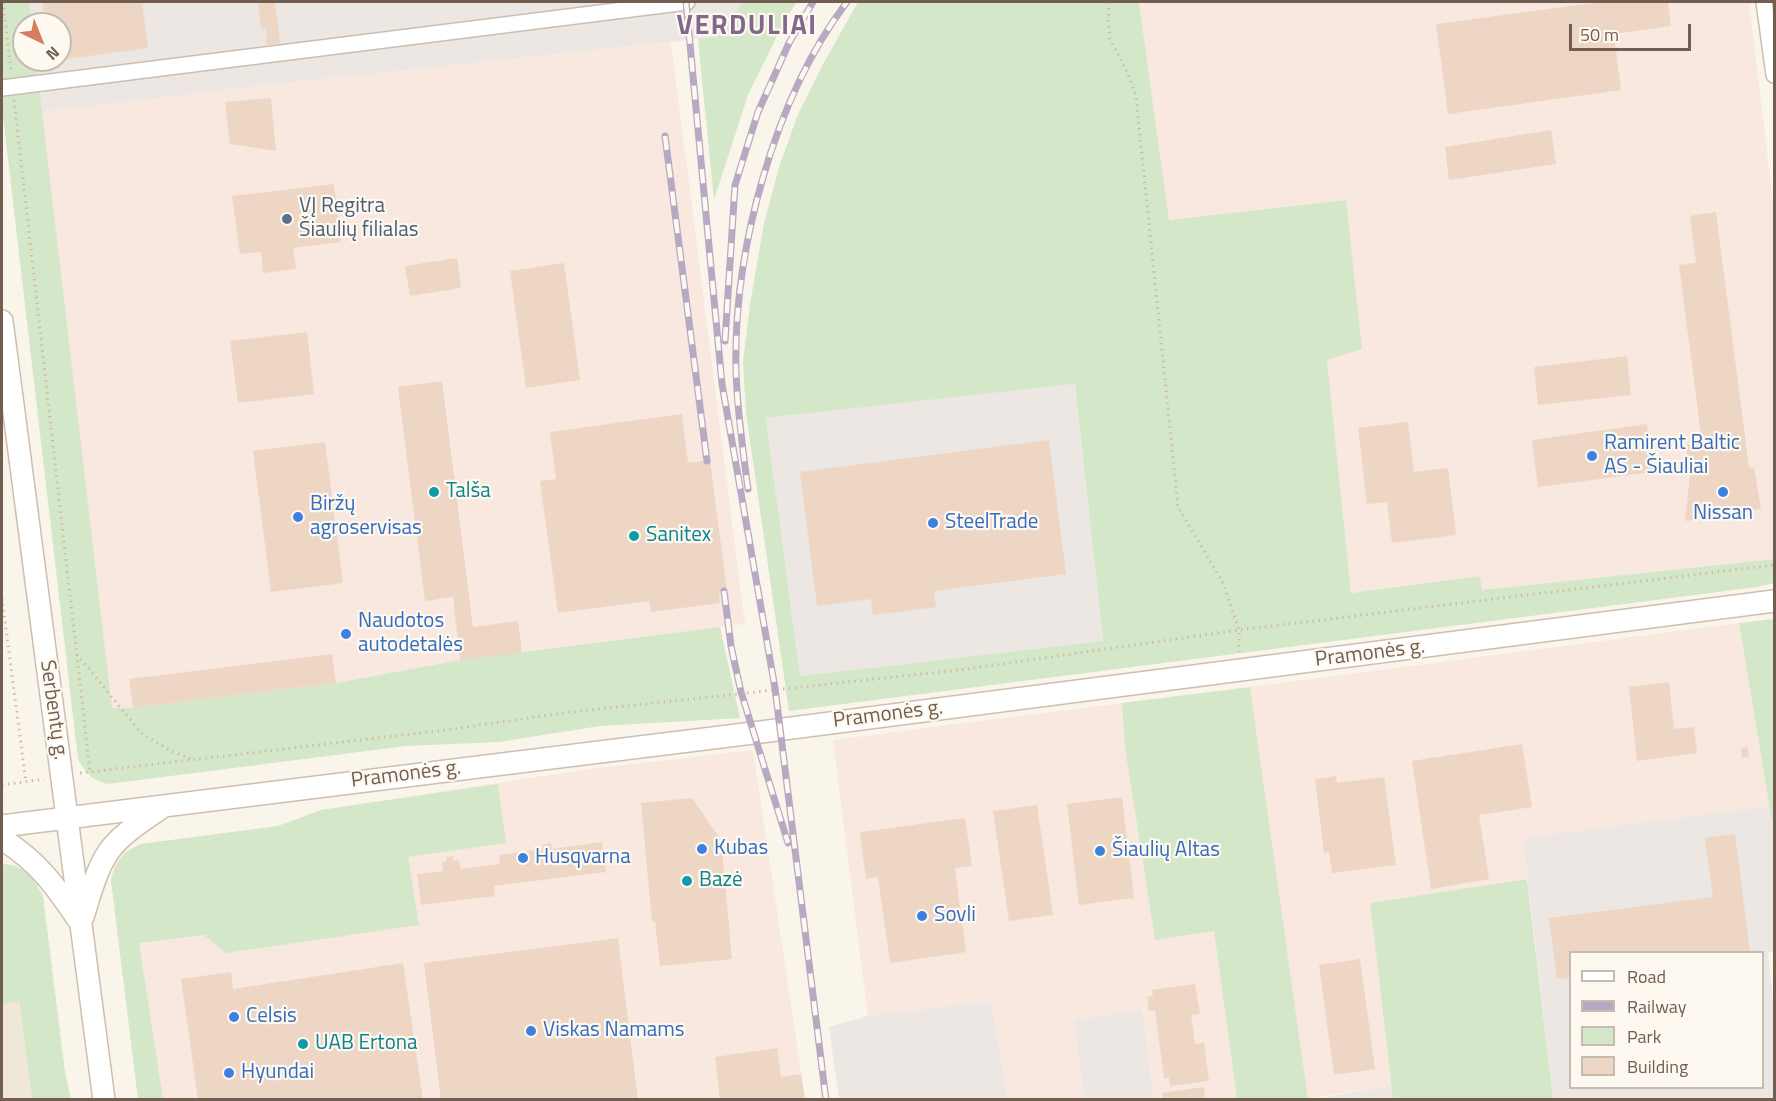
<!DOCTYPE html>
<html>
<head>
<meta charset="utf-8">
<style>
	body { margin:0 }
	#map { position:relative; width:1776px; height:1101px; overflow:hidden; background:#faf5ea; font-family:"Titillium Web",sans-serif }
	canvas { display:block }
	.frame { position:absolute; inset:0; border:3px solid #725e50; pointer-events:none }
	.legend { position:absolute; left:1569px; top:951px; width:195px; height:138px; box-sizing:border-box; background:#fdf9f0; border:2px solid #c5bbb0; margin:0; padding:8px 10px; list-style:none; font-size:18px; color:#725e50 }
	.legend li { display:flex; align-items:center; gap:12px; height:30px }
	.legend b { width:30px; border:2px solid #c5bbb0 }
	.north { position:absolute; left:12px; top:12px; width:60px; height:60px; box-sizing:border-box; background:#fdf9f0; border:2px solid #c5bbb0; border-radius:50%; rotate:137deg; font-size:16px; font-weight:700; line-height:24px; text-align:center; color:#725e50 }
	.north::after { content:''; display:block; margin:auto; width:21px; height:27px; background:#d67e5d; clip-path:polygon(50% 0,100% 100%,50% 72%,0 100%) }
	.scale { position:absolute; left:1569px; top:24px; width:122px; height:27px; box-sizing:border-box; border:3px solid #725e50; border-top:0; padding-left:8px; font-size:18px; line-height:21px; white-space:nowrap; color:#725e50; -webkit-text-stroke:4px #fdf9f0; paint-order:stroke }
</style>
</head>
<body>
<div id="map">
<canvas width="1776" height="1101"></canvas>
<div class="frame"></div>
<ul class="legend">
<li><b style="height:8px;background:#fff"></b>Road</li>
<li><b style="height:8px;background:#b8a9c3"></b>Railway</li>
<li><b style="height:16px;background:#d4e7c9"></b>Park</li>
<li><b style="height:16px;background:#edd6c4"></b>Building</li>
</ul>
<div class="north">N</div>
<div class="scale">50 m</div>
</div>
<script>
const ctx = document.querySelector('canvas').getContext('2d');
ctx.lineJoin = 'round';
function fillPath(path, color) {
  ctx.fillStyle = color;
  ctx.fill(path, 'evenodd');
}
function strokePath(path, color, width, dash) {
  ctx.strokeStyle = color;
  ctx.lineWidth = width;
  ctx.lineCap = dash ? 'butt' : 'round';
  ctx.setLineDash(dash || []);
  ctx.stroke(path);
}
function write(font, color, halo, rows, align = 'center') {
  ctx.font = font + ' "Titillium Web",sans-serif';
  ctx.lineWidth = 4.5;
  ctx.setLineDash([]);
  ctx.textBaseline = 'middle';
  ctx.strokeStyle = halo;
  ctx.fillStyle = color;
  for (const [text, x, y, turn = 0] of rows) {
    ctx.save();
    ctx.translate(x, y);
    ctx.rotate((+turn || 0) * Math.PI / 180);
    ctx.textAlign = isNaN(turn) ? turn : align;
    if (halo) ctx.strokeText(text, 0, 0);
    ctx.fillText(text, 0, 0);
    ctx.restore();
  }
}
const residential = new Path2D(`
	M19,1000l13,99 -30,1v-96z`);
const commercial = new Path2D(`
	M1139,2h610l25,208v349l-292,31 -2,-14 -129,17 -24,-234 19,-159 -177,20z
	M671,42l74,582 -285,36 -124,23 -203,25h-21l-70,-596 216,-26z
	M1739,623l31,183 -246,32 3,41 -157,24 21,182 -83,14 -58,-412z
	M1122,703l3,45 30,191 59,-8 23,168h-83l-12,-90 -68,11 10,80 -76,-1 -17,-98 -123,15 -35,-276z
	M753,750l52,349h-667l-27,-219 4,-16 10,-13 16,-7 137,-18 43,-16 261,-40z`);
const industrial = new Path2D(`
	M29,2h714l-27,35 -458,49 -216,26 -6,-52h24v-36h-28z
	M1075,384l28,257 -303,35 -34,-258z
	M1770,806l2,16h2v130l-6,1 6,57v89h-221l-30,-261zM1570,952h192v136h-192z
	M991,1001l17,98h-169l-10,-72 39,-11z
	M1142,1009l12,90h-70l-10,-79z
	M1391,1085l2,14 -82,1z`);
const green = new Path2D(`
	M2,2h27l3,22h-8v36h12l76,648h21l203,-25 124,-23 260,-33 20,91 -140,8 -101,16 -93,4 -298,38c-17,-4 -22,-11 -30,-25l-76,-651z
	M743,2h54l-11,16 -38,77 -34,105 -16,-161 18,-2z
	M858,2h281l30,218 177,-20 16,149 -35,11 24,233 129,-17 2,14 292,-31v24l-17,4 -968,124 -43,-298 -3,-51 7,-58 14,-81 16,-59 17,-47 25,-51zM1075,384l28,257 -303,35 -34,-258z
	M1774,619v203h-2l-33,-199z
	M1250,687l58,412h-71l-23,-168 -59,9 -30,-192 -3,-45z
	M498,784l8,59 -98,14 11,68 -193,28 -22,-18 -65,8 24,156h-25l-27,-219c6,-21 11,-27 30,-36l137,-18 43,-16z
	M2,864c21,0 32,14 41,32l22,176 6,27h-39l-13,-98 -17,3z
	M1527,879l26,220h-160l-23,-196z`);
const building = new Path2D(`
	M43,2h99l6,46 -88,12v-36h-15z
	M258,2h17l5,41 -13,2 -1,-17 -5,1z
	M1601,2h67l3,24 -57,8 7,56 -173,24 -12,-90z
	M271,98l5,53 -46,-7 -5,-42z
	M1551,130l5,34 -107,16 -4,-33z
	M334,184l7,58 -48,6 3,21 -33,4 -2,-21 -21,2 -8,-58z
	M1716,212l33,256 5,-1 7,42 -76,12 5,-45 -4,-31 16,-2 -23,-178 17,-2 -6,-47z
	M457,258l4,30 -51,8 -5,-30z
	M564,263l16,117 -54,8 -16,-117z
	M307,332l7,62 -76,9 -8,-62z
	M1627,356l4,39 -93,10 -4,-38z
	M442,381l31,246 45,-6 4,32 -62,7 -7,-63 -28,4 -27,-214z
	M682,414l6,49 22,-3 17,131 -8,1 1,11 -69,9 -2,-11 -91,12 -18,-132 16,-2 -6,-47z
	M1408,422l6,50 34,-4 8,67 -64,8 -5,-41 -20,2 -9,-76z
	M1647,424l6,48 -115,15 -6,-47z
	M1049,440l17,134 -132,17 2,16 -63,8 -2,-16 -54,7 -17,-134z
	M325,442l18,141 -72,9 -18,-141z
	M332,654l4,29 -203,25 -4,-29z
	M1669,682l5,47 20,-2 3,26 -60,8 -8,-74z
	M1522,744l10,63 -53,8 10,64 -58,10 -19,-128z
	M1748,747l1,10 -7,1 -1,-10z
	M1336,776l1,7 47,-6 12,88 -64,8 -3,-21 -5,1 -9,-74z
	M1122,797l12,101 -55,7 -12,-101z
	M692,798l29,42 11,119 -72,7 -5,-45 -3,1 -11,-119z
	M1037,805l16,110 -44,6 -16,-110z
	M965,818l7,48 -17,2 11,84 -76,11 -12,-86 -12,2 -6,-47z
	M1735,834l15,118h-180v26l-13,1 -8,-61 164,-21 -8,-59z
	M602,842l4,30 -112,14 1,10 -74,9 -4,-31 26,-3 -1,-9 5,-1 -1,-4 7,-1v5l6,-1 1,9 40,-5 -1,-9 44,-6 -1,-4 9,-2 1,6z
	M618,938l20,162h-197l-17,-137z
	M1360,959l15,110 -41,6 -15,-110z
	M403,963l20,137h-225l-17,-121 50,-7 2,17z
	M1195,984l5,30 -9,1 4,29 9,-1 5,38 -39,5 -1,-8h-5l-9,-68 -6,1 -2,-14 6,-1 -1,-6z
	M777,1048l4,29 20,-3 4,26h-85l-5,-43z
	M1204,1087l1,13h-42l-1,-7z`);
const path = new Path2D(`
	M3,2l8,70
	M1109,2l-1,17 2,20 17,33 9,24 42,411 45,76 16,47v22
	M14,100l76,672
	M2,598l24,185
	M77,654l64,79 30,18 20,8
	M80,773l365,-43 126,-18 396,-43 272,-39 535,-65
	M2,785l42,-6`);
const minor = new Path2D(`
	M1764,2l10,73
	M2,88l685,-86`);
const secondary = new Path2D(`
	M2,321l102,779
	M2,826l751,-93 1021,-132
	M2,839c35,22 52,45 75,79
	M83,917c7,-22 13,-47 26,-66 13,-18 37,-32 55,-45`);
const rail = new Path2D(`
	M686,2l36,382 53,304 51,412
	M665,136l42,325
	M725,341l10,-156 23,-73 31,-69 24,-41
	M748,489c-5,-39 -11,-79 -12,-118 -3,-120 38,-273 111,-369
	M724,591l7,55 10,46 47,151`);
const markers = [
	[287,219,6,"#5c6f8a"],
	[1592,456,6,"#3f7fe0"],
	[434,492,6,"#0f9aa8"],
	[1723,492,6,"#3f7fe0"],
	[298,517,6,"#3f7fe0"],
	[933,523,6,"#3f7fe0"],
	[634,536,6,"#0f9aa8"],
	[346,634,6,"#3f7fe0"],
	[702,849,6,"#3f7fe0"],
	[1100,851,6,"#3f7fe0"],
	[523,858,6,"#3f7fe0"],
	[687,881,6,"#0f9aa8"],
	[922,916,6,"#3f7fe0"],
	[234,1017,6,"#3f7fe0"],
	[531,1031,6,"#3f7fe0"],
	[303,1044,6,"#0f9aa8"],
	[229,1073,6,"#3f7fe0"]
];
const serviceNames = [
	["VĮ Regitra",299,207],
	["Šiaulių filialas",299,231]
];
const shopNames = [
	["Ramirent Baltic",1604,444],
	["AS - Šiauliai",1604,468],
	["Biržų",310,505],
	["agroservisas",310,529],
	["Nissan",1723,514,"center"],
	["SteelTrade",945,523],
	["Naudotos",358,622],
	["autodetalės",358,646],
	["Kubas",714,849],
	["Šiaulių Altas",1112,851],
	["Husqvarna",535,858],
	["Sovli",934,916],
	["Celsis",246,1017],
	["Viskas Namams",543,1031],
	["Hyundai",241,1073]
];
const cultureNames = [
	["Talša",446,492],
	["Sanitex",646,536],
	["Bazė",699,881],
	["UAB Ertona",315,1044]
];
const streetNames = [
	["Pramonės g.",1370,654,-7],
	["Serbentų g.",53,710,82],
	["Pramonės g.",888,715,-7],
	["Pramonės g.",406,775,-7]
];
const districtNames = [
	["VERDULIAI",747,27]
];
fillPath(residential, '#f1e7d9');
fillPath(commercial, '#f9e8df');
fillPath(industrial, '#ece7e2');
fillPath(green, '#d4e7c9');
fillPath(building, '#edd6c4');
strokePath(minor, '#cbbdb1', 18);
strokePath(secondary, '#cebeaf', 24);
strokePath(path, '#d2baa7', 3, [1.5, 4.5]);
strokePath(minor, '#fff', 15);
strokePath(secondary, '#fff', 21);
strokePath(rail, '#b8a9c3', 7);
strokePath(rail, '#fdf9f0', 4.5, [14]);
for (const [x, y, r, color] of markers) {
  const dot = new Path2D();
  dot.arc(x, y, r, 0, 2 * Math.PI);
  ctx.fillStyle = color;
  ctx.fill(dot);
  strokePath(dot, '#fdf9f0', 2);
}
write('21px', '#4e5e75', '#fdf9f0', serviceNames, 'left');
write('21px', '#366cbe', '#fdf9f0', shopNames, 'left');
write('21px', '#0d838f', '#fdf9f0', cultureNames, 'left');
write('21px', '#725e50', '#fdf9f0', streetNames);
ctx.letterSpacing = '1.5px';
write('bold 27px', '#83688e', '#fdf9f0', districtNames);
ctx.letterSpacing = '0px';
</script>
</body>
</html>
